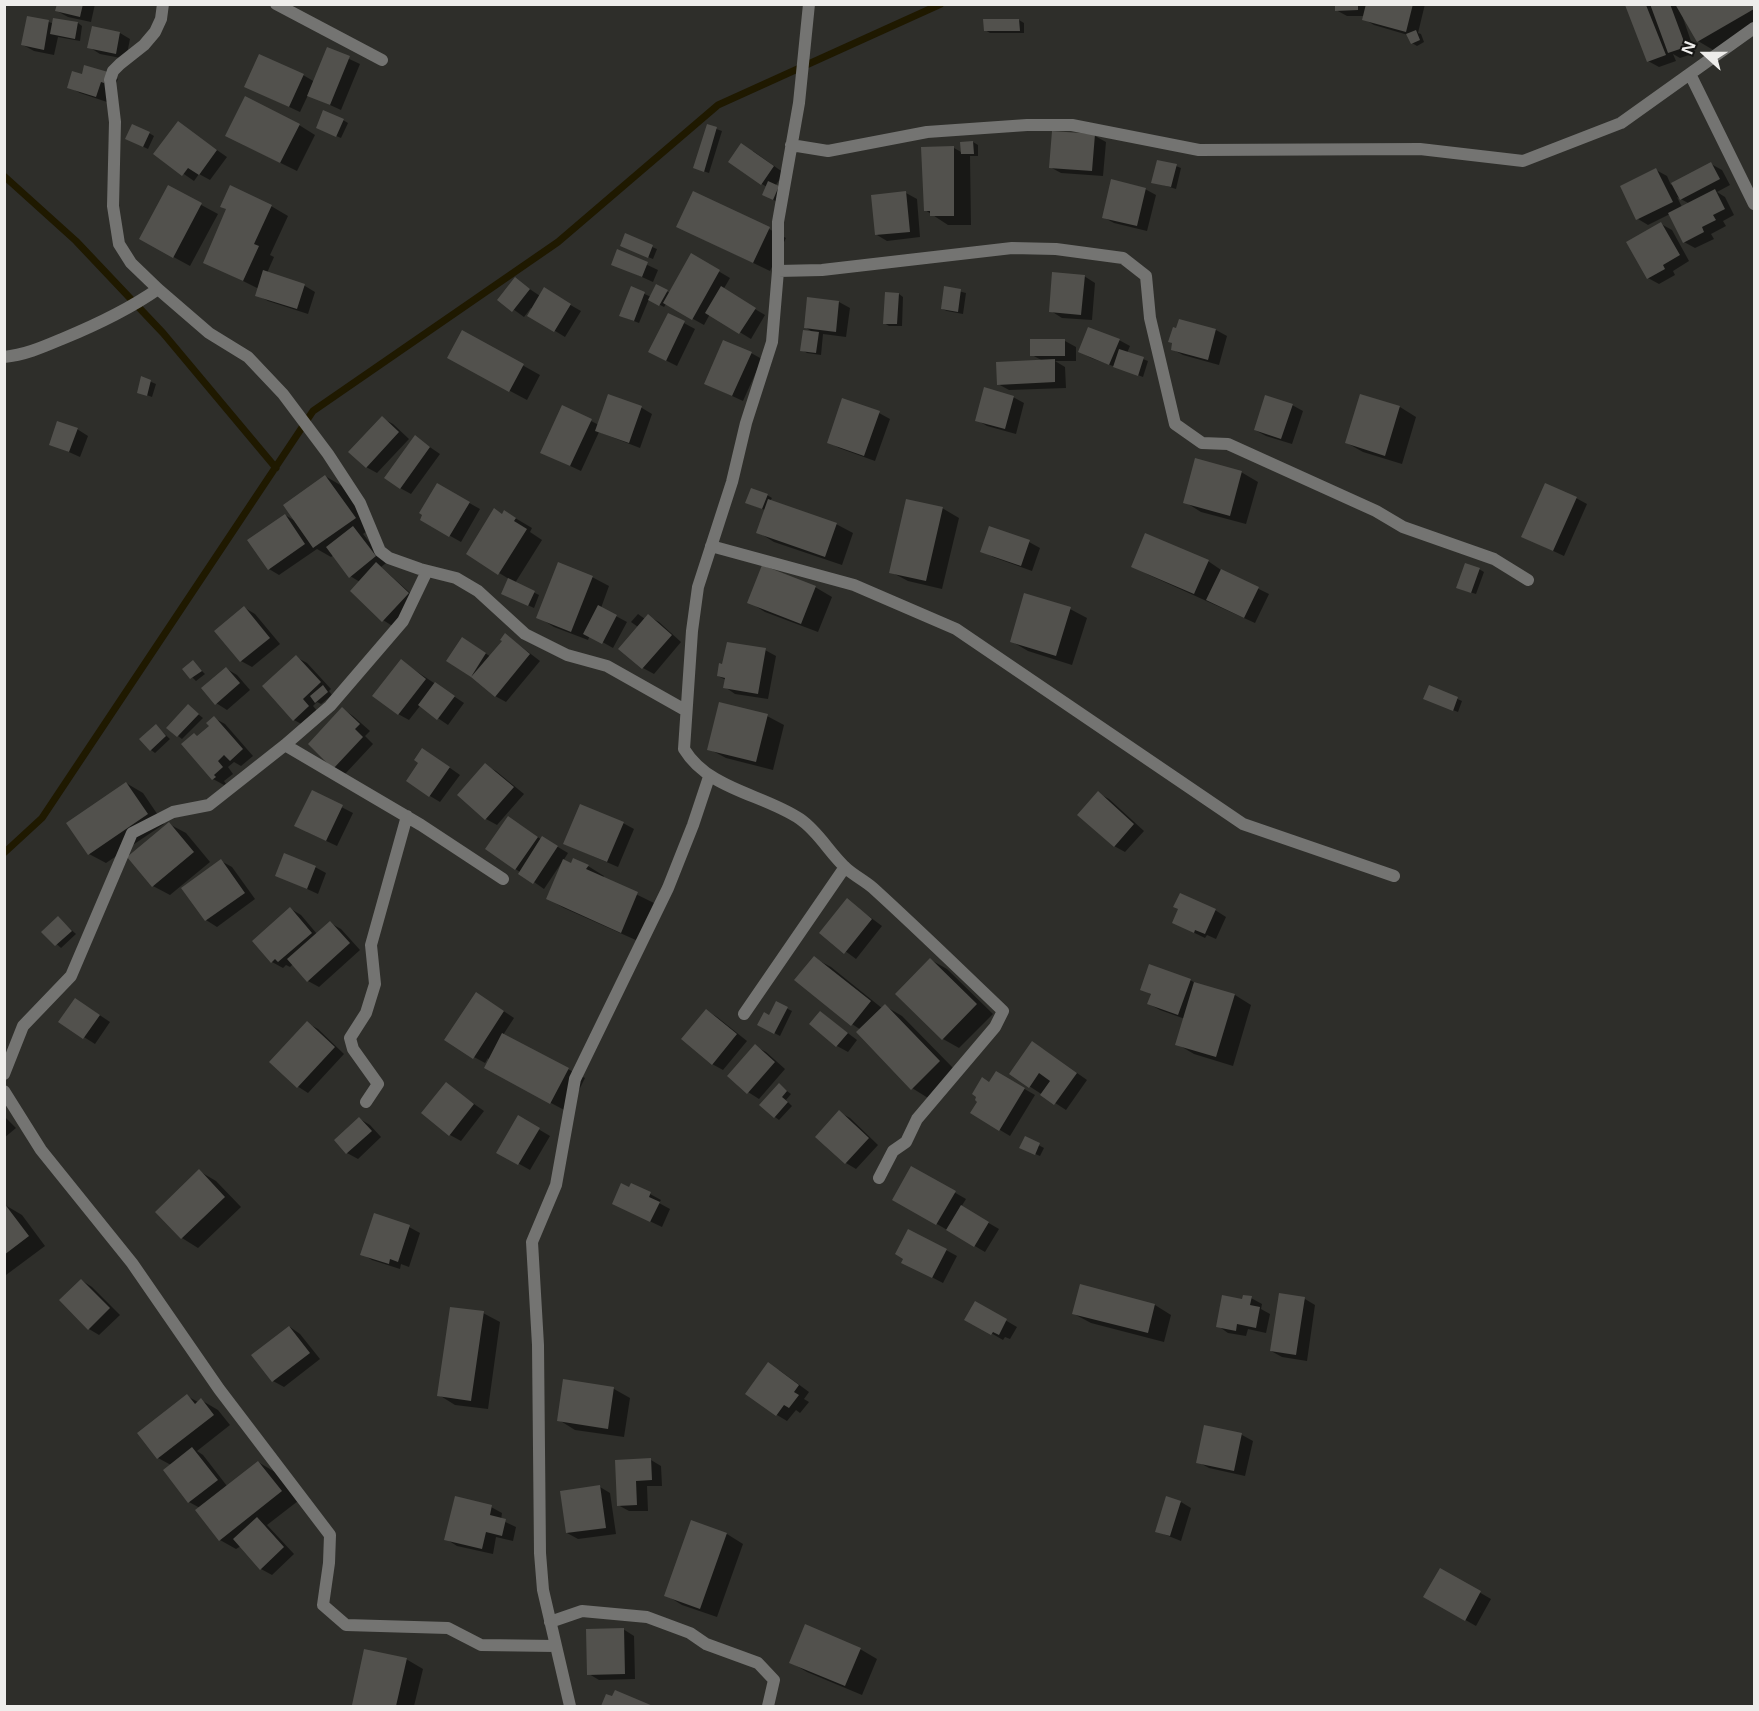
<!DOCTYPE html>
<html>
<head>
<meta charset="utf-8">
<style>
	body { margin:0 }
	#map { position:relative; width:1759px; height:1711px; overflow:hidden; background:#2e2e2a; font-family:"Open Sans",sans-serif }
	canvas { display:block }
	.frame { position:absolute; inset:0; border:6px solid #eeedeb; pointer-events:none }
	.north { position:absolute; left:1675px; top:24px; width:60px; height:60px; -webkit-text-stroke:4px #161614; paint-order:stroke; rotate:291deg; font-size:16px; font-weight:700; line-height:24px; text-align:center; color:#eeedeb }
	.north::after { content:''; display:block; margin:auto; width:21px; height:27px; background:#eeedeb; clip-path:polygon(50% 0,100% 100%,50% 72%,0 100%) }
</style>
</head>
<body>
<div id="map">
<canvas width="1759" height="1711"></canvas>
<div class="frame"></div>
<div class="north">N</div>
</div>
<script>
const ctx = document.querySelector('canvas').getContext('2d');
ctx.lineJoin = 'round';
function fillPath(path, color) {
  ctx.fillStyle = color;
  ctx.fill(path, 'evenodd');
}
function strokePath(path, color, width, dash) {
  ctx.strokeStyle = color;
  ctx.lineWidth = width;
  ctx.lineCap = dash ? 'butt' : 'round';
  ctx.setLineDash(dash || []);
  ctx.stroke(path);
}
const shadow = new Path2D(`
	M58,4h37l-4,18 -23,-5 -11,-6z
	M1336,4h89l-7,29 3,1 3,8 -7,4 -5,-3 -4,-8 -34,-10 -10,-6 1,-3h-18l-11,-6z
	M1627,4h127v30l-34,20 -22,-13 -14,-24 -1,1 12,35 -15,5 -7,-4 3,7 -17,6 -11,-6z
	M28,18l21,4 5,2 24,-1 4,3 -2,15 -22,-4 -4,18 -20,-4 -11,-6z
	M1019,20l5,3v10h-34l-5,-3z
	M120,33l10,6 -4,20 -26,-5 -11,-7z
	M328,49l32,15 -19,46 -33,-15 -8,17 -54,-25 57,-12 12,7z
	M107,73l11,6 -11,23 -27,-9 -11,-6 14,-11z
	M343,120l5,3 -7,15 -19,-8z
	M178,123l49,34 -17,23 -11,-6 -5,7 -39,-27z
	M299,125l16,10 -18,36 -53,-26z
	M708,126l14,5 -13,42 -9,-3z
	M149,133l5,3 -6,13 -17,-8z
	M1095,136l11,6 -3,34 -42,-3 -11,-6z
	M973,142l5,3v11h-8l1,69h-23l-23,-15 29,-62 9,5z
	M753,151l31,22 -9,13 8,4 -5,12 -9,-4 -2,-11 -5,-3z
	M1711,164l11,6 8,15 -13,7 8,5 9,18 -11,6 3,5 -15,8 3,5 -19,9 -11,-6 -14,-28 -22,11 -10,-6 18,-49 11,6 4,9zM1677,197l13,7 -8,3z
	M1176,166l5,2 -5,21 -23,-7z
	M168,187l50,27 -28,52 -33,-18z
	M1145,189l11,6 -9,36 -33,-8 -11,-6z
	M906,193l11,6 3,38 -33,4 -10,-6z
	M271,206l17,10 -18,39 4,2 -7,16 38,13 10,6 -7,22 -40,-13 -11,-6 2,-6 -54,-27z
	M1661,224l11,6 17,31 -16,10 2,4 -16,9 -11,-6z
	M678,227l91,2 17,9 -16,33z
	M652,247l5,2 -4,10 -27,-11z
	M618,251l40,19 -5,12 -40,-18z
	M691,255l39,23 -7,12 42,25 -14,24 -41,-25 -6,11 -38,-21 -2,3 -15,-8 -10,24 -13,-5 6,-30 19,9 6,-11 13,7z
	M1084,276l11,7 -3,37 -30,-2 -11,-7z
	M515,279l25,17 4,-6 37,21 -16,26 -36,-22 4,-6 -2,-1 -7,9 -25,-18z
	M946,288l20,5 -3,21 -16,-3 -5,-2z
	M899,294l4,3 -1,29h-13l-5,-3z
	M809,299l30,3 11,6 -4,29 -23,-3 -2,21 -14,-2 -5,-3 12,-17 -9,-6z
	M669,315l26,14 -18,37 -16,-8z
	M1180,321l36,9 11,6 -8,29 -36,-10 -11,-6z
	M463,332l77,43 -13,25 -62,-33z
	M1119,340l11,6 -3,7 21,8 -5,16 -52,-19 -11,-6z
	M1032,341h33l11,6v14h-21l10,6 1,21 -57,2 -11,-6 45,-23 -11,-6z
	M751,353l11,6 -19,42 -37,-17z
	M142,378l14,6 -4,13 -14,-5z
	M609,396l33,12 10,6 -12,34 -41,-16 -18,39 -28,-13 10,-51 36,18z
	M1361,396l39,11 16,10 -14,47 -39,-12 -16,-9z
	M1013,397l11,6 -8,31 -29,-8 -10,-6z
	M843,400l36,13 11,6 -15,42 -36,-13 -10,-6z
	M1292,405l11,6 -11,33 -26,-8 -11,-6z
	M382,418l11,6 16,15 -32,34 -11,-6z
	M77,429l11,7 -8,21 -29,-13z
	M415,437l25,17 -29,40 -11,-6z
	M1241,472l17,10 -12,42 -45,-12 -16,-10z
	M325,476l17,10 29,42 -8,6 23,29 -5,4 37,33 -24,27 -11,-7 -23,-38 -10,-6 -16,-21 -3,2 -14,-8 -38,26 -10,-6 16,-54 12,7z
	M437,485l43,24 -19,33 -39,-22z
	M767,495l5,3 -2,3 66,23 17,9 -11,32 -68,-23 -16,-10 7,-22 -13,-5z
	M1576,498l11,6 -23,52 -30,-14z
	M942,508l17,10 -17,71 -34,-8 -17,-9z
	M505,512l27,16 -2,4 12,8 -27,43 24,12 -5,13 -26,-12 1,-17 -41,-25z
	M1029,542l11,6 -8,23 -39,-14 -11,-6z
	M1208,561l16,11 45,22 -14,29 -106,-48 -17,-9z
	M1479,569l5,3 -8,22 -13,-4z
	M592,577l17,9 -8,22 26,14 -14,26 -23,-13 -2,5 -34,-13 -16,-10z
	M815,587l17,10 -14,35 -53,-20 -16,-10z
	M245,608l10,6 25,30 -28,23 -11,-6 -24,-30z
	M1070,609l17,9 -15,47 -44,-14 -17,-10z
	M638,614l7,5 3,-3 11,6 22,20 -27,32 -11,-6 -23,-19 18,-22 -7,-5z
	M506,635l34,26 -34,41 -11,-6 -21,-19 -26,-17 25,-15 18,12 13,-16z
	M765,650l11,6 -8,43 -33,-5 -10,-7 1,-7 -8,-4z
	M296,657l11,6 24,26 -2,2 3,4 -11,9 -4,-2 -4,4 6,7 -14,13 -11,-6z
	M401,661l63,42 -16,22 -28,-19 -11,14 -11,-6z
	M193,662l12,12 -9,7 -12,-12z
	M227,669l10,6 13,15 -23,20 -11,-7z
	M1430,687l32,14 -4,11 -28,-11z
	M188,706l15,12 -21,21 -4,-3z
	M343,709l10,7 17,15 -5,5 8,8 -28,30 -11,-6z
	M767,716l17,9 -11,45 -47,-12 -17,-9z
	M214,718l11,6 28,32 -12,10 -7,-4 -6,5 5,7 -9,7 2,3 -2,1 -11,-6 -15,-42 13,-11z
	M156,726l14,13 -15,14 -4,-3z
	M433,756l27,19 -20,27 -10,-6z
	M485,765l11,6 28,23 -27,31 -11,-6 -27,-24z
	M126,783l17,10 21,31 -58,39 -17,-9z
	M312,792l41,21 -16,33 -30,-14z
	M1098,793l11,6 35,32 -19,21 -11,-6z
	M623,823l11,6 -16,38 -53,-23z
	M169,824l17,9 24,29 -40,33 -17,-9z
	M519,824l23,16 11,4 15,9 -5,8 9,4 16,1 16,10 -1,2 51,25 -16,38 -74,-33 -16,-9 14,-37 -18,27 -57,-40z
	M221,861l11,6 23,32 -38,28 -11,-7 -23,-31z
	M315,867l11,6 -8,21 -41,-19z
	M847,900l35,26 -26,33 -35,-26z
	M291,909l10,6 16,19 13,-11 11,6 19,21 -41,37 -11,-6 -15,-17 -3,3 -4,-2 -3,3 -11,-6 -18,-21z
	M1215,910l11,7 -10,22 -9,-4 -2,3 -31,-15z
	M58,918l18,16 -15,14 -18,-16z
	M814,958l17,9 52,42 2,-3 17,10 54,55 -28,27 -16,-10 -51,-58 -9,-6z
	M931,960l16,9 46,45 -34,34 -16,-9z
	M1190,980l7,4 38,11 16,10 -18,61 -39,-12 -17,-10 8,-25 -25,-9 -11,-6 3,-9 -10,-6z
	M487,1000l27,18 -11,17 82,43 -17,34 -66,-35 -14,-19 -3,5 -11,-6z
	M776,1003l16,8 -12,25 -21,-11 10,-8z
	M86,1006l24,16 -15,22 -35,-22z
	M706,1010l11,7 30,24 -24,29 -11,-6z
	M820,1012l37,28 -9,12 -11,-6 -26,-22z
	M307,1023l11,6 26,25 -36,39 -11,-7z
	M755,1046l11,6 19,17 -26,30 -11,-7z
	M1043,1049l44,31 -21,30 -37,-24z
	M997,1073l38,22 -25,41 -10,-6 -10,-47z
	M446,1084l38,27 -23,30 -11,-6z
	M779,1085l12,9 -5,6 6,6 -13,14 -4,-3z
	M839,1112l11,6 28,27 -22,24 -10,-6z
	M4,1116l12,12 -12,10z
	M518,1117l32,19 -20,34 -32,-18z
	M360,1119l10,6 11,12 -23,22 -11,-6 -11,-12z
	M1025,1138l19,10 -4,8 -14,-6z
	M912,1168l54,31 -5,8 38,22 -14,23 -91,-53z
	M199,1171l17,10 25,26 -43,41 -16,-10z
	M630,1189l20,5 11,6 -2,3 11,6 -8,18 -38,-18z
	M5,1205l17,10 23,31 -39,29 -2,-1z
	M409,1227l11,6 -11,34 -8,-3 -1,5 -28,-9 -10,-6z
	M946,1250l11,6 -14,27 -29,-15z
	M81,1280l11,7 28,28 -21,20 -10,-6z
	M1251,1298l11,6 -1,5 9,5 -4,19 -18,-4 -2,7 -18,-3 -10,-7 25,-26z
	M1305,1299l10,6 -8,56 -25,-4 -11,-6z
	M976,1303l41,24 -7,12 -5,-2 -2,3 -36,-21z
	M1155,1305l16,10 -7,27 -73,-19 -17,-9z
	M483,1313l17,9 -12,87 -33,-4 -16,-10z
	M290,1327l10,7 20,25 -36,28 -11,-6z
	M779,1370l30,22 -5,7 5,3 -9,11 -4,-3 -9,11 -10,-6z
	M565,1381l49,8 16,9 -6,39 -49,-7 -16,-10z
	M187,1396l11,6 3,-2 17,10 12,15 -33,26 6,4 24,31 31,-24 17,10 23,29 -31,24 27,29 -22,21 -11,-6 -20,-23 -5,3 -16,-9 -20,-32 -11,-6 -18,-37 -13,-7 -19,-25z
	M1206,1427l36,8 11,6 -8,35 -36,-8 -11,-6z
	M651,1460l10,6 1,20h-15l1,25h-19l-11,-6z
	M600,1487l10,6 6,41 -38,5 -11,-6z
	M1181,1502l10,6 -10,33 -25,-10z
	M491,1507l11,6 -1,7 15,7 -3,14 -17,-4 -3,17 -36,-8 -11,-7z
	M692,1522l35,12 16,10 -26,73 -35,-12 -16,-10z
	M1441,1570l50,29 -15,27 -51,-29z
	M623,1629l11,7 1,43 -36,1 -10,-6z
	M860,1649l17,10 -15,36 -55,-23 -17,-10z
	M406,1659l17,10 -9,37h-57l-4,-2z
	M615,1692l35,14h-48l5,-10 6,2z`);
const stream = new Path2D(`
	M4,176l72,65 87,92 113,135
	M4,853l38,-35 271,-407 245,-169 160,-137 223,-101`);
const building = new Path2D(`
	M57,4h26l-3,13 -25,-6z
	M1335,4h23v6l-23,1z
	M1366,4h47l-7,28 -44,-12z
	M1650,4h20l16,43 -18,6z
	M1675,4h79v5l-57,33z
	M1625,5h21l20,50 -19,7z
	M27,16l22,4 -5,30 -23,-5z
	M53,18l25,4 -3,17 -25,-5z
	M983,19h36l1,12h-36z
	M92,26l28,6 -4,22 -29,-6z
	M1416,30l4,10 -9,4 -5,-10z
	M327,47l23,9 -20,49 -23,-9z
	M259,54l45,20 -15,33 -45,-20z
	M84,65l24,7 -4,11 -3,-1 -5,15 -29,-9 5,-17 10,3z
	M245,96l55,28 -20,39 -55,-27z
	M323,110l21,9 -8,18 -20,-9z
	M178,121l39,29 -18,25 -11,-7 -6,8 -29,-22z
	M132,124l18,8 -7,15 -18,-8z
	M707,124l10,3 -13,45 -11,-4z
	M1052,131l43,3 -3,37 -43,-3z
	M973,141l1,13h-13l-1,-12z
	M741,143l33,23 -13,19 -33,-23z
	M954,146v70h-24v-5h-6l-3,-64z
	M1157,160l20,4 -6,23 -20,-4z
	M1711,162l9,17 -40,21 -9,-17z
	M1656,168l17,34 -37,18 -16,-34z
	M1111,179l35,9 -9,38 -35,-8z
	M768,181l11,5 -6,14 -11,-5z
	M168,185l34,18 -29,55 -34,-19z
	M230,185l42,20 -18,39 5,2 -16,35 -40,-18 23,-54 -6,-2z
	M1715,189l10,20 -12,6 3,5 -14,7 2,5 -21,11 -15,-30z
	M693,191l77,36 -17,36 -77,-36z
	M906,191l4,41 -35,3 -4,-40z
	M1661,222l19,33 -17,10 2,4 -18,10 -21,-37z
	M625,233l28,12 -5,13 -28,-12z
	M617,249l31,13 -6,15 -31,-12z
	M691,253l29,17 -28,50 -29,-17z
	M263,270l42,14 -8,25 -42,-13z
	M1052,272l33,3 -4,40 -32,-3z
	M515,277l15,12 -18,23 -15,-12z
	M656,284l12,6 -9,16 -11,-6z
	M631,286l14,6 -11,29 -15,-5z
	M721,286l35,22 -17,26 -34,-21z
	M944,286l17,3 -3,23 -17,-3z
	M544,287l27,17 -17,28 -27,-16z
	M885,292l14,1 -2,31h-14z
	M807,297l32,4 -3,31 -32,-4z
	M668,313l17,8 -19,40 -18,-9z
	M1179,319l37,10 -8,31 -37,-10 1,-7 -4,-1 5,-15 3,1z
	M1088,327l32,12 -11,26 -31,-13z
	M462,330l62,34 -15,28 -62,-34z
	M803,330l16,2 -3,21 -16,-2z
	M1030,339h35v17h-35z
	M723,340l29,12 -20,44 -28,-12z
	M1119,349l25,8 -6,19 -25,-9z
	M1055,359v23l-58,3 -1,-23z
	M141,376l10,4 -4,16 -10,-3z
	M984,387l30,9 -9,33 -30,-8z
	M608,394l34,12 -13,37 -34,-12z
	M1360,394l40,12 -15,50 -40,-13z
	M1265,395l28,9 -12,35 -27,-9z
	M842,398l38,13 -16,45 -37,-13z
	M562,405l30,14 -22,47 -30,-13z
	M382,416l17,16 -33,36 -18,-16z
	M57,421l21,7 -9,24 -20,-7z
	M415,435l15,12 -30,42 -16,-11z
	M1195,458l47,13 -12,45 -47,-13z
	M325,475l31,43 -43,30 -30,-43z
	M437,483l33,19 -21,35 -29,-17 2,-5 -3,-2z
	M1545,483l32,14 -24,54 -32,-14z
	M751,488l17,6 -6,15 -17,-6z
	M768,499l69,24 -12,34 -69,-24z
	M906,499l37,8 -17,74 -37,-8z
	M494,508l8,6 2,-4 12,8 -2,3 13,8 -29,46 -32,-21z
	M285,514l20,30 -37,26 -21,-30z
	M353,526l23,30 -27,22 -23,-31z
	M989,526l41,14 -9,26 -41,-14z
	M1145,533l64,27 -15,34 -63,-27z
	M376,562l33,31 -27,29 -32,-31z
	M558,562l35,14 -22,56 -35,-14z
	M1465,563l15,5 -9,25 -15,-5z
	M762,565l54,21 -15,38 -54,-21z
	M1221,569l38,18 -15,31 -38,-18z
	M508,578l27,13 -7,15 -27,-12z
	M1024,593l47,14 -15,49 -46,-14z
	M598,605l19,10 -15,29 -19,-10z
	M244,606l26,32 -30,24 -26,-31z
	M648,614l24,21 -30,34 -24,-20z
	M505,633l25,21 -35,43 -24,-20 31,-36 -2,-1z
	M462,637l24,16 -15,24 -25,-16z
	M727,642l39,6 -8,46 -35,-6 2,-10 -8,-2 2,-13 3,1z
	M296,655l25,27 -18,17 6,7 -16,15 -31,-35z
	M401,659l25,20 -28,36 -26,-19z
	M193,660l9,11 -12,8 -8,-10z
	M226,667l14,16 -25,22 -14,-17z
	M435,682l20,14 -18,24 -19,-15z
	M323,685l5,7 -13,11 -5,-7z
	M1429,685l29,12 -5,14 -30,-12z
	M719,702l49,12 -12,48 -49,-12z
	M188,704l11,10 -22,23 -11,-9z
	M342,707l18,17 -5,5 8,8 -30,32 -25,-25z
	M214,716l29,33 -13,12 -6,-6 -6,6 5,6 -9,8 2,2 -4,3 -31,-36 13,-11 3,3 12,-10 -3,-3z
	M156,724l10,12 -16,15 -11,-12z
	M422,748l28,19 -21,30 -23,-16 12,-18 -4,-3z
	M485,763l29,24 -29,33 -28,-25z
	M126,782l22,32 -60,41 -22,-32z
	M312,790l31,15 -17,36 -32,-15z
	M1098,791l36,33 -20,23 -37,-32z
	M580,804l44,18 -17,40 -44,-18z
	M508,816l30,21 -23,33 -30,-21z
	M169,822l25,30 -42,35 -25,-30z
	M542,836l16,10 -25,38 -15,-10z
	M284,853l32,13 -9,23 -32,-13z
	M573,858l16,7 -3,4 52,23 -17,41 -75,-34 17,-40 8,4z
	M221,859l24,34 -40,28 -24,-33z
	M1180,893l36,16 -11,25 -10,-4 -1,3 -22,-10 6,-14 -5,-2z
	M847,898l25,21 -28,35 -25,-21z
	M290,907l22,26 -34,29 -3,-3 -4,4 -19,-22z
	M58,916l14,15 -17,15 -14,-14z
	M330,921l20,22 -43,39 -20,-23z
	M814,956l57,45 -20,25 -57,-46z
	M930,958l47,46 -35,36 -47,-46z
	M1149,964l42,15 -13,36 -31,-11 4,-10 -11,-4z
	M1194,982l41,12 -19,63 -41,-12z
	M476,992l28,19 -31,48 -29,-19z
	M75,998l25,17 -17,24 -25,-17z
	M776,1001l12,6 -14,27 -17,-9 7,-13 5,3z
	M885,1004l55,57 -29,29 -55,-58z
	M706,1009l31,25 -25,31 -31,-26z
	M820,1011l28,22 -12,14 -27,-23z
	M307,1021l28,26 -38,41 -28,-26z
	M502,1033l67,35 -19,36 -66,-36z
	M1032,1041l45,32 -23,32 -14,-10 10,-14 -11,-8 -10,15 -20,-14z
	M755,1044l20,18 -28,32 -20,-18z
	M996,1071l29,17 -26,43 -29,-18 7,-11 -2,-2 1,-3 -4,-3 10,-17 7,5z
	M446,1082l28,22 -25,32 -28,-23z
	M779,1083l8,8 -5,6 6,5 -14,16 -15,-13z
	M839,1110l30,28 -24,26 -30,-27z
	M518,1115l22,13 -22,37 -22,-12z
	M359,1117l13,14 -26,23 -12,-14z
	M1025,1136l15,7 -5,12 -16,-7z
	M911,1166l45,25 -20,34 -44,-25z
	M199,1169l26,28 -44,42 -26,-27z
	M621,1183l8,4 2,-4 20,9 -2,5 11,5 -10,20 -38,-18z
	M4,1203l25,33 -25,19z
	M961,1205l28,17 -15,25 -28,-17z
	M374,1213l36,12 -12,37 -8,-3 -1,5 -29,-9z
	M908,1229l39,20 -15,29 -31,-15 2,-4 -8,-5z
	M81,1279l29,29 -22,22 -29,-30z
	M1080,1284l75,20 -7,29 -76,-19z
	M1279,1293l26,4 -9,58 -26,-4z
	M1222,1295l20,4 1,-4 9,1 -2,9 10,2 -4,21 -19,-4 -1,7 -20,-4z
	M975,1301l32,18 -8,16 -6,-3 -2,3 -27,-15z
	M450,1307l34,4 -13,90 -34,-5z
	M289,1326l21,27 -38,29 -21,-27z
	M768,1362l31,23 -5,7 5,3 -10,13 -5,-3 -8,11 -31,-22z
	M563,1379l51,8 -6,42 -51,-8z
	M187,1394l8,10 6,-6 13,17 -57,44 -20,-26z
	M1204,1425l38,8 -8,38 -38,-8z
	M192,1447l26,33 -30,23 -25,-33z
	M651,1458l1,22 -16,1 1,24 -20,1 -2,-46z
	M258,1461l24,30 -63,50 -24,-31z
	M600,1485l6,43 -40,5 -6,-42z
	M455,1496l37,9 -2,10 16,4 -4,17 -16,-4 -4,17 -38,-9z
	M1166,1496l15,5 -11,35 -15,-4z
	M257,1517l27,30 -24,23 -27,-31z
	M691,1520l36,13 -27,76 -36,-13z
	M1440,1568l41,23 -16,30 -42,-24z
	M805,1624l56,24 -16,38 -56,-23z
	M624,1628l1,46 -38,1 -1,-46z
	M364,1649l43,9 -11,48 -44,-1z
	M615,1690l38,16h-52l5,-12 6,2z`);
const street = new Path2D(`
	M163,4l-2,15 -6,13 -11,13 -24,19 -7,7 -3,9 5,42 -2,84 6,38 12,19 27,26 51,44 39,24 35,37 45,60 32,49 20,48 9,7 31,11 36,9 22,13 47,43 42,21 40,11 78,44
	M276,4l106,56
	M809,4l-10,99 -21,119v49l-6,71 -26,81 -14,59 -34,105 -6,44 -8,118c25,41 79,45 116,70 19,13 30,35 47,50 8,7 18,12 26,19 44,40 87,82 130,123l-8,16 -78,92 -11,23 -13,9 -14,27
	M1690,74l64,130
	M791,145l37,6 99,-19 100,-7h45l127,25 221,-1 103,12 98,-38 133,-95
	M778,271l44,-1 190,-22 44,1 67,9 23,18 4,42 25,106 27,19 26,1 148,67 27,16 91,32 34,21
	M4,357c21,-2 39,-10 58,-18 34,-14 66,-29 96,-50
	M711,546l143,39 102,44 287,195 151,52
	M285,745l136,80 82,54
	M744,1014l101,-147
	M4,1074l19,-48 48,-50 61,-143 41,-21 36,-7 76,-60 45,-39 73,-85 24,-50
	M4,1091l37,59 91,113 87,126 111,146 -1,28 -6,42 23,20 102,3 33,17 74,1
	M366,1102l12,-18 -25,-35 -3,-11 16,-25 9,-29 -4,-39 36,-129
	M550,1622l32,-11 65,6 43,16 16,11 52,19 16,17 -6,26
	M570,1706l-27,-116 -3,-37 -2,-208 -6,-103 24,-57 19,-106 93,-191 25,-63 16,-48`);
fillPath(shadow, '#0007');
strokePath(stream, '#1f1900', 7);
fillPath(building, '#52514d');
strokePath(street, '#747472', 12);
</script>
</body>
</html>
